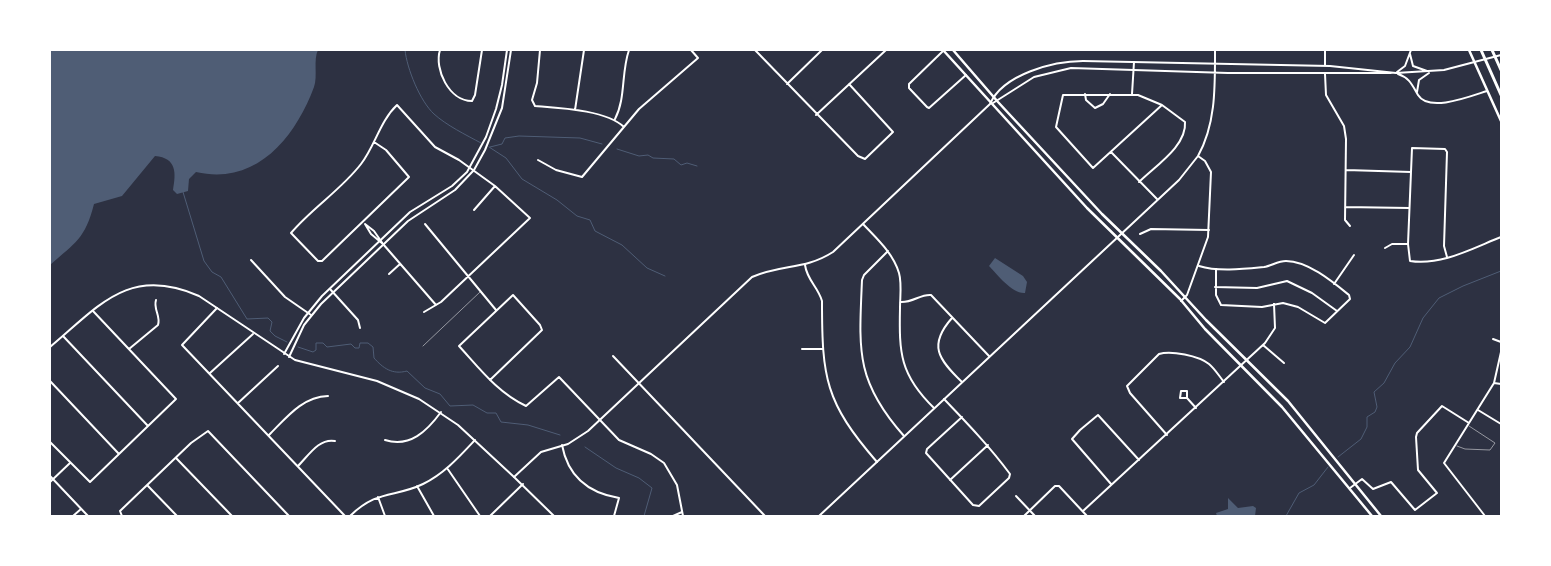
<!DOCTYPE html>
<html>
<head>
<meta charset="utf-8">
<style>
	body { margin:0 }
	#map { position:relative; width:1551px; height:566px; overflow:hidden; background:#2d3142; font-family:"DM Sans",sans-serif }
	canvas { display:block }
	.frame { position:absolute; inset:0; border:51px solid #fff; pointer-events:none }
</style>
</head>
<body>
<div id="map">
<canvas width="1551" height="566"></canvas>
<div class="frame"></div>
</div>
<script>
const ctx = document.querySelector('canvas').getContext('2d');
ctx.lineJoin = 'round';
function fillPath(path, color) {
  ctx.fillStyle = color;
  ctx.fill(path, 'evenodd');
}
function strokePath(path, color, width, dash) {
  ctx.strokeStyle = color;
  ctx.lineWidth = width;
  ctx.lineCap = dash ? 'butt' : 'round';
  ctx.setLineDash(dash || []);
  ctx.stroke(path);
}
const water = new Path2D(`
	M50,50h268c-5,10 0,26 -4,37 -19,51 -58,99 -118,85l-7,7 -1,12 -11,3 -4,-4c3,-17 4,-32 -18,-34l-33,40 -28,8c-9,35 -18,38 -44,61z
	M995,258l28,18 4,6 -2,11c-13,1 -27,-18 -36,-27z
	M1228,498l10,10 15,-2 3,2 -1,8h-38l-1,-3 12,-4z`);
const stream = new Path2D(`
	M405,50c2,19 15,51 29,64 12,11 32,21 47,29
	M489,147l17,11 16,21 35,21 20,16 13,4 5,11 27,14 25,23 18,8
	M490,147l12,-3 3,-6 14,-2 61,2 22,6
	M617,149l22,7 9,-1 5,3 21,1 7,6 6,-2 10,3
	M183,192l21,69 8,11 9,5 26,42 21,-1 4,4 -2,9 5,5 12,6
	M298,347l15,5 3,-2v-7h7l4,4 24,-3 4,4h4l1,-5h8l5,4 1,11c9,10 18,17 33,13l18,17 15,6 10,12 23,-1 14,8h9l5,9 27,3 32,10
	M585,447l31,21 23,10 13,10 -8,28
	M1338,457l23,-18 6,-12v-10l8,-5 2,-5 -3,-15 10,-9 11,-20 15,-16 13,-29 16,-20 24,-12 38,-15
	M1286,516l13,-23 15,-8 14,-18`);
const service = new Path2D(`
	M423,346l57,-54
	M1457,446l8,3 25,1 5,-7 -26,-17`);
const minor = new Path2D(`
	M440,50c-6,19 9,51 32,51l3,-6 7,-45
	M540,50l-3,33 -5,17 3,6c25,2 71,4 89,21
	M755,50l103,106 7,3 28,-27 -44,-48
	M943,51l-34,33v4l18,19 2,1 37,-33
	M1325,65v-15
	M1325,74l1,21 18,31 2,13 -1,81 5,6
	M787,84l35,-34
	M1085,94l1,6 9,8 8,-4 7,-10
	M1132,94l2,-32
	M575,110l9,-60
	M816,115l70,-65
	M615,119c11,-21 6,-46 14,-69
	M374,142l12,8 23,27 -87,84h-4l-27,-28c21,-25 50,-43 70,-69 14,-18 19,-43 36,-59l38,42 24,13 36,26 35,32 -89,84 -17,10
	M1111,152l46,47
	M538,160l18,10 26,7 57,-68 59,-51 -7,-8
	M1346,170l65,2
	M1139,182c16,-16 48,-36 46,-60l-23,-17 -24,-10h-75l-7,32 37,41 69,-63
	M1345,207l64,1
	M474,210l21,-24
	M365,224l6,10 12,10 53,61
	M365,224l9,7 9,13
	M425,224l71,86
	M863,224c14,15 30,29 36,49 3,10 1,24 1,35 -1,45 0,67 34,100
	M1140,234l11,-5 58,1
	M1385,248l7,-4h16
	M888,251l-24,24 -2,5c-3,70 -7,101 42,156
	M1447,257l-3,-11 3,-94 -2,-3 -33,-1 -4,96 2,17c31,5 63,-13 91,-24
	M251,260l34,37 26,18
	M805,265c2,15 13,22 17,36 0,77 3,101 55,161
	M1199,266c19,6 45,3 65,1 7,-1 14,-6 22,-6 22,0 47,21 63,34l1,4 -25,24 -27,-16 -15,-4 -21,4 -41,-2 -5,-10v-26
	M389,274l11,-10
	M1334,284l20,-29
	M1215,287l42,1 30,-7 25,12 25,18
	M330,289l28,31 2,8
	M900,302c13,1 20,-8 31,-7l58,61
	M217,308l-35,37 163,171
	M952,318c-24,27 -14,41 10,64
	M63,336l85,90
	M1493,339l8,3
	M1263,345l21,18
	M129,349l29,-24c3,-9 -5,-16 -2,-25
	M802,349h21
	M613,356l152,160
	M210,373l43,-39
	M490,380l52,-50 -2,-5 -27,-30 -54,51c21,23 39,47 67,60l33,-29 60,63 32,14 13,9 13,22 6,31
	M50,381l69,73
	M1494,383l7,1
	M1187,398h-7l1,-7h6v7l9,10
	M944,399c23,24 46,48 66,75l-1,4 -30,28 -6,-1 -47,-52 1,-4 35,-32
	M238,403l40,-37
	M1478,410l23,14
	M269,435c18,-18 33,-38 59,-39
	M1167,435l-37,-42 -3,-7 32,-32c12,-4 40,2 50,10 6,5 10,12 15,18
	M385,440c25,8 42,-9 56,-28
	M50,442l40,40 86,-83 -83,-88
	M562,445c6,32 27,48 57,53l-5,18
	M176,458l56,58
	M298,466c11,-11 21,-28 37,-25
	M447,468l33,48
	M514,477l40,39
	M950,480l38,-35
	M50,482l20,-19
	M1111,484l-39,-45 8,-9 18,-15 41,45
	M148,486l29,30
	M417,486l17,30
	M1350,488l12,-9 11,10 18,-7 24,28 22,-17 -19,-23 -2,-33 1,-4 25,-27 27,17
	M1016,496l19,20
	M378,497l7,19
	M1083,511l182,-168 10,-15 -1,-24
	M73,516l8,-7
	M122,516l-2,-5 71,-68 17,-12 81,85
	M350,516c28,-27 44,-18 73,-32 21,-10 37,-28 52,-44
	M490,516l33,-32
	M673,516l9,-4
	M1024,516l31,-30h4l28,30
	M1485,516l-41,-53 50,-80 7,-31`);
const tertiary = new Path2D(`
	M1410,54l3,12 14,5
	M1397,72l8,-6 6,-16
	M1398,74c12,4 14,11 20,21 11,18 53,1 69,-4
	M1417,92l2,-12 10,-7
	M993,103l41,-26 37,-9 157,5h163
	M1181,301l6,-6 21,-58 3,-65 -6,-11 -7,-5c18,-32 17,-70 17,-106
	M50,347c49,-41 79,-82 149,-51l96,64 82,21 42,18 39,26 56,52 27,-25 27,-8 20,-13 164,-154c30,-13 53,-7 81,-25l157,-148c13,-30 64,-43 93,-43l247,5 66,7 48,-3 57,-15
	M284,354l20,-36 18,-22 88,-84 42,-26 15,-14 19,-35 10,-28 6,-24 5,-35
	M289,357l15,-32 17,-21 87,-83 47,-31 19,-20 11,-20 17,-42 9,-58
	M50,476l38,40
	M819,516l360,-336 19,-24`);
const secondary = new Path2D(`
	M943,50l144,158 93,91 25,30 77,78 90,109
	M953,50l45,52 104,112 59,57 45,49 82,81 93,115
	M1469,50l32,71`);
const motorway = new Path2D(`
	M1481,50l20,45
	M1492,50l9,20`);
fillPath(water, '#4f5d75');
strokePath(stream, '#4f5d75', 1);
strokePath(service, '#fff', 0.5);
strokePath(minor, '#fff', 2);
strokePath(tertiary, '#fff', 2);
strokePath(secondary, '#fff', 2.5);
strokePath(motorway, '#fff', 3);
</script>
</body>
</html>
